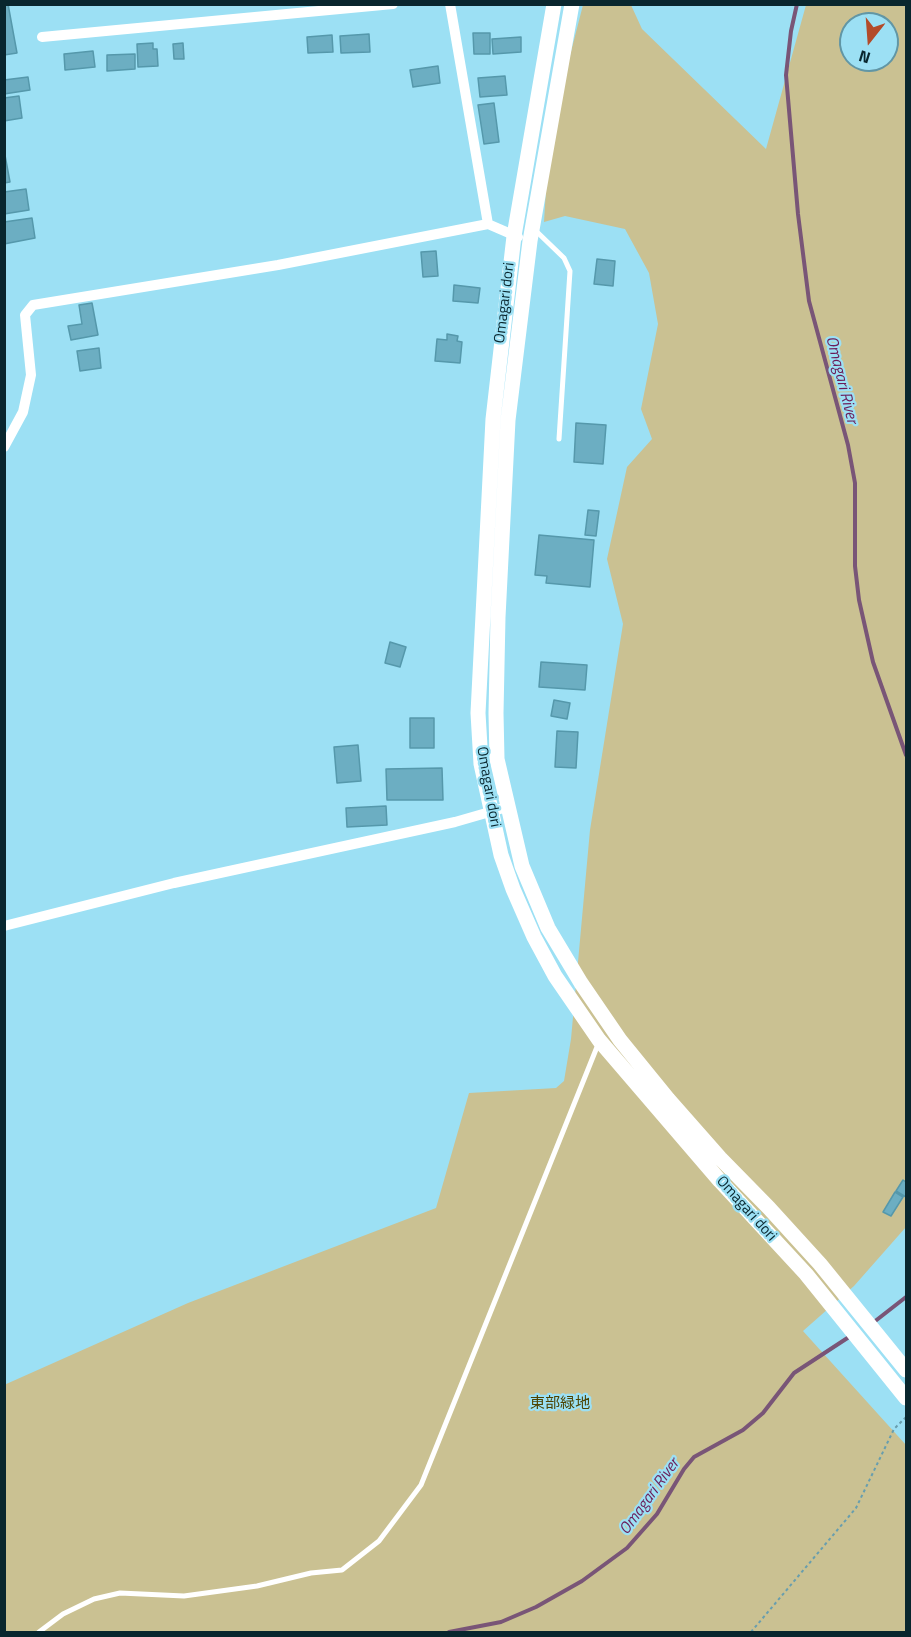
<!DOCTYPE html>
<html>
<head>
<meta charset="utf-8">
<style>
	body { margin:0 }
	#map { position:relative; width:911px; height:1637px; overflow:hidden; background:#9ce0f4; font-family:"Titillium Web",sans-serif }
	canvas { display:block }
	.frame { position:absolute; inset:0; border:6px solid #09262e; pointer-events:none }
	.north { position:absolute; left:839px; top:12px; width:60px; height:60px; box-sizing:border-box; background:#9ce0f4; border:2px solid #6196a5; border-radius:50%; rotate:197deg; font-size:16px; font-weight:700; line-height:24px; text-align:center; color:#09262e }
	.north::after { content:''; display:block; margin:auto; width:21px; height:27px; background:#b34b29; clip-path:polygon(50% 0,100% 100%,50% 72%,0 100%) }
</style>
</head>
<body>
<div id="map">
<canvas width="911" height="1637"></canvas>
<div class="frame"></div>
<div class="north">N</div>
</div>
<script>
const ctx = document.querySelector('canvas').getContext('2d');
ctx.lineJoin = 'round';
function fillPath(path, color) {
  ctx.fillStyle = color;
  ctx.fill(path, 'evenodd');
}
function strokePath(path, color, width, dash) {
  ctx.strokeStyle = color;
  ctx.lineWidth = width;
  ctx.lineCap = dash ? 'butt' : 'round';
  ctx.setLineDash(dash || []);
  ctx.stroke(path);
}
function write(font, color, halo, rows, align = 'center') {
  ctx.font = font + ' "Titillium Web","Noto Sans JP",sans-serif';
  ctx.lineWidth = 4.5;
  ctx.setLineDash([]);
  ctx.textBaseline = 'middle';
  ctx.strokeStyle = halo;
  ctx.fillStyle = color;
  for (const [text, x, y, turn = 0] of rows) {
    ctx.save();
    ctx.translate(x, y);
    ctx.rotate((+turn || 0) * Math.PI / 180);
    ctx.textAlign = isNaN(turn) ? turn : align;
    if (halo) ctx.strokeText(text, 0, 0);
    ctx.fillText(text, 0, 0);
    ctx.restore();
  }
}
const green = new Path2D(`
	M583,5h48l11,24 124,120 40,-144h100v1222l-52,59 -51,45 103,114v187h-901l-1,-247 184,-82 248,-95 33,-115 87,-5 8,-7 7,-42 19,-209 33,-206 -16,-65 20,-92 25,-28 -11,-30 17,-85 -9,-51 -24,-44 -60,-13 -21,6 2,-33 20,-118zM851,24h36v36h-36z`);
const stream = new Path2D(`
	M797,4l-6,27 -5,44 12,139 11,87 39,144 7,38v83l4,34 14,62 33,93
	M874,1322l32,-25
	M449,1632l52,-10 35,-15 46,-26 45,-33 30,-34 27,-45 10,-12 49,-27 20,-17 31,-40 58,-38`);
const building = new Path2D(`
	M4,4h4l9,49 -13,2z
	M473,33h17v21h-16z
	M369,34l1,18 -29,1 -1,-17z
	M332,35l1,17 -25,1 -1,-16z
	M521,37v15l-28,2 -1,-15z
	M153,43v6h4l1,17 -20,1 -1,-23z
	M183,43l1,16h-10l-1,-15z
	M93,51l2,16 -30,3 -1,-16z
	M135,54v15l-28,2v-16z
	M438,66l2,17 -27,4 -3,-17z
	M505,76l2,19 -27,2 -2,-19z
	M28,77l2,13 -26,4v-14z
	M19,96l3,22 -18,3v-23z
	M494,103l5,39 -15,2 -6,-39z
	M4,150l6,32 -6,1z
	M26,189l3,21 -25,4v-22z
	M32,218l3,20 -31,6v-22z
	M436,251l2,25 -15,1 -2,-25z
	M597,259l18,2 -2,25 -19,-2z
	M454,285l26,3 -2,15 -25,-2z
	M92,303l6,32 -27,5 -3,-14 14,-2 -3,-19z
	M447,334l11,2 -1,5 5,1 -2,21 -25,-2 2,-22 10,1z
	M99,348l2,20 -21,3 -3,-20z
	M576,423l30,2 -3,39 -29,-2z
	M588,510l11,1 -3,25 -11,-1z
	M539,535l55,5 -4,47 -44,-4 1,-7 -12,-1z
	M390,642l16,5 -6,20 -15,-4z
	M541,662l46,3 -2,25 -46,-3z
	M554,700l16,3 -3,16 -16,-3z
	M410,718h24v30h-24z
	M557,731l21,1 -2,36 -21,-1z
	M358,745l3,36 -24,2 -3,-36z
	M442,768l1,32h-56l-1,-31z
	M386,806l1,19 -40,2 -1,-19z
	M903,1180l3,2v15l-10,-6z
	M895,1192l8,5 -12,19 -8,-4z`);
const path = new Path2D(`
	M751,1632l105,-124 38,-79 12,-12`);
const lane = new Path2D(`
	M535,230l29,28 6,13 -11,168
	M39,1632l24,-18 31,-15 26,-6 64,3 73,-10 54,-13 31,-3 37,-29 42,-56 178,-443`);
const street = new Path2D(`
	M450,4l38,220
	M42,37l351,-33
	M4,447l19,-35 8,-37 -6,-60 8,-10 245,-40 210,-41 30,13
	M4,926l170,-43 281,-61 52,-15`);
const secondary = new Path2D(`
	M554,4l-40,232 -21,183 -15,294 3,51 20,91 12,34 21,48 21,39 44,64 121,141 86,93 100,124
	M572,4l-42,237 -22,179 -10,197 -2,96 1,46 25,107 26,62 33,55 39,57 48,59 52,59 49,50 51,56 86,106`);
const streetNames = [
	["Omagari dori",505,303,-83],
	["Omagari dori",488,787,80],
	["Omagari dori",746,1209,48]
];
const parkNames = [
	["東部緑地",560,1404]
];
const waterNames = [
	["Omagari River",841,380,76],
	["Omagari River",650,1497,-54]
];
fillPath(green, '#cac192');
strokePath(stream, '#795577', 4);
fillPath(building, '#6caec2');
strokePath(building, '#5598ab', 1.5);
strokePath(path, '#689eae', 2, [3, 3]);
strokePath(lane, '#fff', 5);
strokePath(street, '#fff', 10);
strokePath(secondary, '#fff', 15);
write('15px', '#09262e', '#9ce0f4', streetNames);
write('15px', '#4d4200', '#9ce0f4', parkNames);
write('italic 16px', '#6b1d59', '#9ce0f4', waterNames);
</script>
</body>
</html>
